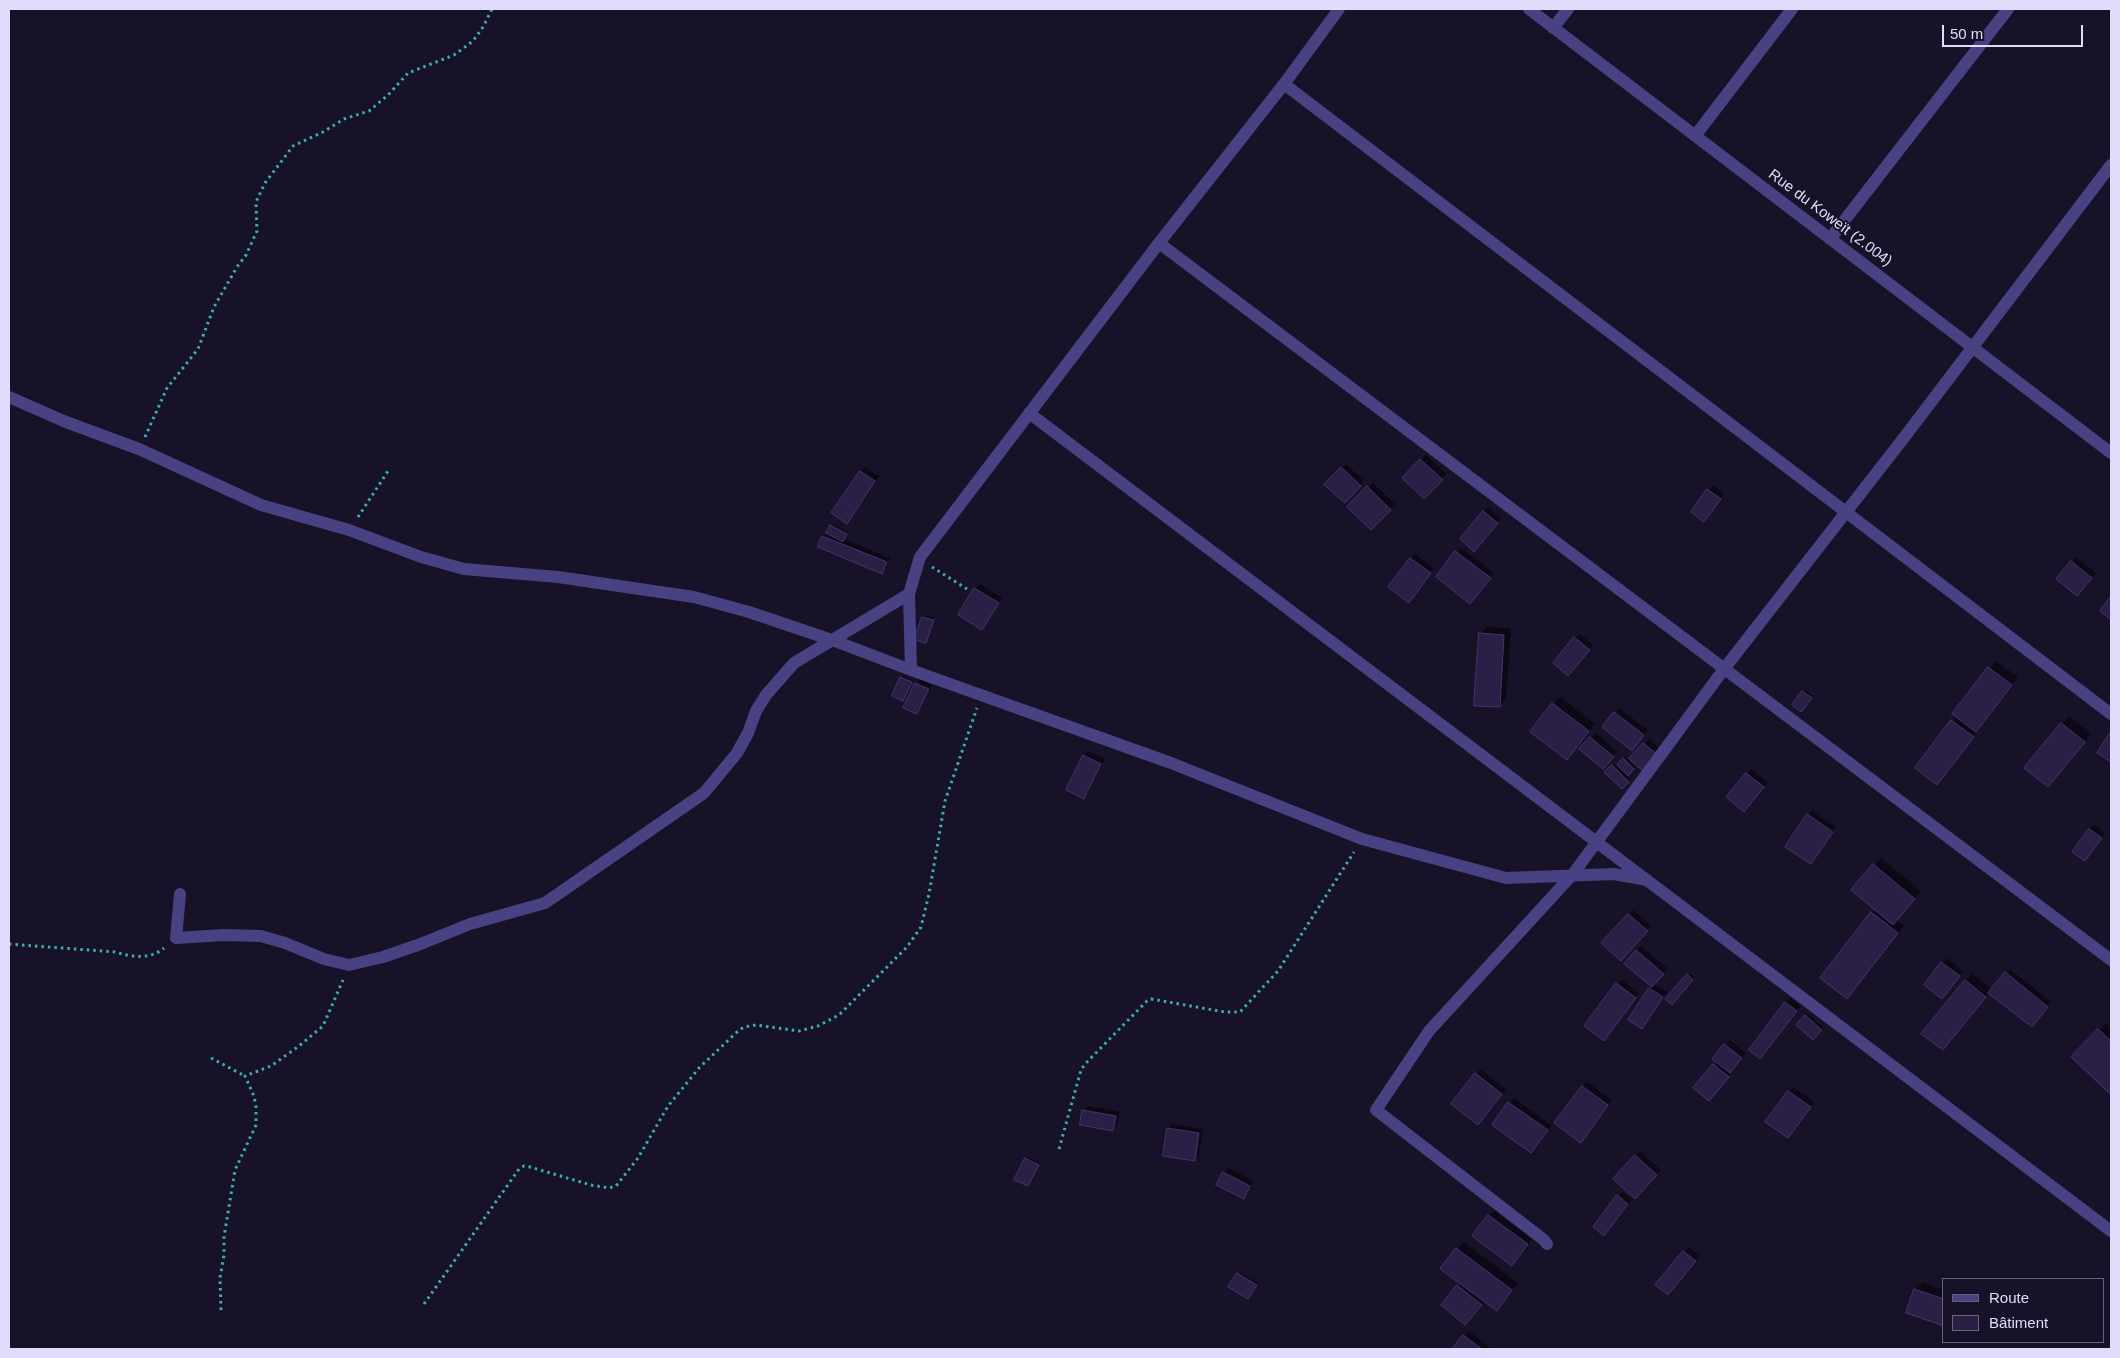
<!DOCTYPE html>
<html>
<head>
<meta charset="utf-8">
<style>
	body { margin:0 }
	#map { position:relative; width:2120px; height:1358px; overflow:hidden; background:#171227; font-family:Helvetica,sans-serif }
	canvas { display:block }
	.frame { position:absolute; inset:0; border:10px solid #e1dbfc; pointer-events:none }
	.legend { position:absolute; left:1942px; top:1278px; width:162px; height:65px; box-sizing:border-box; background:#171227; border:1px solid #68627c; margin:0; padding:6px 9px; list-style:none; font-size:15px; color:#e1dbfc }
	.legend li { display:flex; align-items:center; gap:10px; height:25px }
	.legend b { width:25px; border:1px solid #68627c }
	.scale { position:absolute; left:1942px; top:25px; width:141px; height:22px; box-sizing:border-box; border:2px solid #e1dbfc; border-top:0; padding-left:6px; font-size:15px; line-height:18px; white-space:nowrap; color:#e1dbfc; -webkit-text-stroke:4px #171227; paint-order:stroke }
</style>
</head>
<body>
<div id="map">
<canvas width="2120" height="1358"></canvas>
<div class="frame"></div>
<ul class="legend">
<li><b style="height:6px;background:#484282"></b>Route</li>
<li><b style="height:14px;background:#2a2046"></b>Bâtiment</li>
</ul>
<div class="scale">50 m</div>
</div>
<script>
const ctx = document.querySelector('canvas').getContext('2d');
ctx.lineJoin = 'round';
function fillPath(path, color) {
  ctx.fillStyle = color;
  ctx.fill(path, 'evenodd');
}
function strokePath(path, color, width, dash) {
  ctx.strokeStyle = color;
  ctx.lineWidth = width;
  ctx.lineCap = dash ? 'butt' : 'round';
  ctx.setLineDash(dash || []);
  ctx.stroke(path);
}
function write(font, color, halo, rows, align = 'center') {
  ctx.font = font + ' Helvetica,sans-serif';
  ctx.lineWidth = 4;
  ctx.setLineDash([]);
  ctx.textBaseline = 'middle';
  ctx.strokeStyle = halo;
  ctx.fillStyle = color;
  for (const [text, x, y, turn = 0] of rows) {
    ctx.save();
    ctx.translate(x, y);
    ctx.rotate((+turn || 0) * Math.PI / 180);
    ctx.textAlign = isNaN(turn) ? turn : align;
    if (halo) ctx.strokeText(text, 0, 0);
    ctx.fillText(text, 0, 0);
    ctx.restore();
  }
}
const shadow = new Path2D(`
	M1426,455l20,19 -22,24 -21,-20z
	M1346,464l18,17 -19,21 -19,-17z
	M865,467l14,9 -28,41 9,-46z
	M1373,483l22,21 -24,24 -22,-21z
	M1713,485l11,9 -16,22 -16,-4z
	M1488,507l13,11 -22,27 -17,-6z
	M833,524l15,8 -4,7 46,19 -4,10 -4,4 -59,-35z
	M1461,548l33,25 -19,25 -38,-21z
	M1415,554l19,14 -21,28 -2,-37z
	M2076,557l20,16 -14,17 -24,-12z
	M980,584l22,14 -20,30 -7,-39z
	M925,615l10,3 -9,24 -10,-3z
	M1487,627l24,1 -5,71 -7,7 -19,-72z
	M1580,634l13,11 -21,25 3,-32z
	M1996,661l22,16 -81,106 -21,-15 41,-52 -3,-2z
	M903,675l10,5 -10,19 -10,-4z
	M920,679l12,6 -11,23 -4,5 -1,-29z
	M1805,690l8,6 -10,13 -10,-4z
	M1560,697l35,27 -28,35 -14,-55z
	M1619,708l29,22 -12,14 -22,-31z
	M2069,716l22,18 -36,44 -29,-10z
	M1596,733l21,19 -10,11 -26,-14z
	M1649,739l12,11 -18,20 -12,-11z
	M1088,751l17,8 -17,34 -4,5v-42z
	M1626,757l9,10 -9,8 4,4 -8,9 -16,-16 9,-8 2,2z
	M1751,769l17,13 -19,24 -21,-9z
	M1812,811l24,16 -25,36 -3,-48z
	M2094,825l11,8 -16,22 1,-26z
	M1881,858l40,33 -25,29 8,6 -57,71 24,-84 5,-4 -23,-20z
	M1634,910l17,16 -26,29 -22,-12z
	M1641,946l26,22 -13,16 13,8 -25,36 8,-39 2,-3 -15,-35z
	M1947,958l16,13 -16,21 -21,-8z
	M2010,969l41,33 -15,19 -47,-29 -39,50 15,-61 7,-7 21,16z
	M1689,973l5,4 -22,26 -5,-4z
	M1622,980l17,13 -31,41 9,-50z
	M1790,998l11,8 -36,46 -15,-3z
	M1808,1014l15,13 -10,11 -15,-13z
	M2106,1023l5,5v61l-2,2 -36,-34z
	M1730,1040l16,13 -33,42 -18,-7 23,-26 -4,-3z
	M1480,1069l26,20 -23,30 -30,-15z
	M1587,1082l25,18 -27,36 -29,-13z
	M1793,1087l22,15 -27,35 -21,-16z
	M1514,1098l37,27 -16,22 -26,-44z
	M1088,1106l32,6 -3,13 -4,5 -29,-19z
	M1173,1124l30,5 -4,26 -4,5 -27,-31z
	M1640,1151l21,19 -26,27 -21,-18z
	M1028,1157l12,6 -12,22 -2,-26z
	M1228,1168l26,13 -11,16 -19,-24z
	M1622,1192l10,7 -23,31 9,-34z
	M1494,1211l38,28 -16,21 -42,-24z
	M1464,1242l54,41 -22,26 -11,-8 -16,18 -11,-33 3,-3 -4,-34z
	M1689,1247l10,9 -27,33 12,-37z
	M1240,1272l18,11 -8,13 -12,-22z
	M1923,1282l21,8v35l-37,-13 9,-23z
	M1469,1331l23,18h-38z`);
const building = new Path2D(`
	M1420,459l23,21 -19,19 -22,-21z
	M1341,467l20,19 -16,17 -21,-18z
	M860,471l15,10 -28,43 -16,-11z
	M1367,486l24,24 -20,20 -24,-23z
	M1707,489l14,10 -17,23 -13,-10z
	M1483,511l15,12 -24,29 -14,-13z
	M830,525l17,9 -4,8 -17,-9z
	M822,536l65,26 -5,12 -64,-27z
	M1455,551l36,27 -21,26 -34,-27z
	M1410,558l21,15 -22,30 -21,-16z
	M2071,561l21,17 -15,18 -21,-17z
	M974,588l25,15 -17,27 -24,-15z
	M2111,596v24l-11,-9z
	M922,617l12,3 -8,23 -12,-3z
	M1479,633l25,2 -4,72 -26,-1z
	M1574,637l16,13 -22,26 -15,-13z
	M1988,667l24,18 -36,47 -24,-18z
	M900,677l12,5 -9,19 -11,-5z
	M915,683l14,6 -12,25 -14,-6z
	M1802,691l10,7 -11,14 -9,-7z
	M1552,703l37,28 -22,29 -37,-28z
	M1614,712l30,23 -12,16 -30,-24z
	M1951,720l23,17 -37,48 -22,-17z
	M2061,723l24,19 -37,45 -24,-19z
	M2110,733h1v29l-14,-9z
	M1590,737l24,20 -11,12 -24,-20z
	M1643,743l15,12 -15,16 -14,-12z
	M1083,755l18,9 -17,35 -18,-9z
	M1623,758l11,11 -6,7 -11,-11z
	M1612,765l17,17 -7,7 -18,-17z
	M1746,773l18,14 -20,25 -18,-15z
	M1807,814l26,18 -22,32 -26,-17z
	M2089,829l13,9 -17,23 -13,-9z
	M1873,864l42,35 -22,26 -42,-35z
	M1871,912l27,21 -51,66 -27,-21z
	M1628,914l20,17 -27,30 -20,-18z
	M1636,950l28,24 -12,13 -28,-23z
	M1941,962l19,14 -18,23 -18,-14z
	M2005,972l43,35 -16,20 -44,-34z
	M1687,974l6,6 -21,25 -7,-6z
	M1965,980l21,17 -43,53 -22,-16z
	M1616,983l20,15 -32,43 -20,-15z
	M1649,988l14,9 -21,32 -14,-9z
	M1785,1002l12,9 -37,48 -11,-9z
	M1805,1015l17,15 -9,10 -17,-15z
	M2098,1029l13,12v50l-2,2 -38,-36z
	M1724,1044l18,14 -12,15 -18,-14z
	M1713,1064l16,13 -20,24 -16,-13z
	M1475,1073l27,21 -24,31 -27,-21z
	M1582,1086l26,19 -27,38 -27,-20z
	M1788,1091l23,16 -23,31 -23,-16z
	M1508,1102l40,28 -17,23 -39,-28z
	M1082,1110l34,6 -3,15 -33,-6z
	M1167,1128l32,5 -4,28 -32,-5z
	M1635,1155l22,20 -22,24 -22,-20z
	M1025,1158l14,7 -11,21 -14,-6z
	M1223,1172l27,14 -6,13 -28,-14z
	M1617,1195l11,9 -24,32 -11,-9z
	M1488,1215l40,29 -16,22 -40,-30z
	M1456,1248l56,42 -15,21 -57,-42z
	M1683,1251l13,10 -28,34 -13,-10z
	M1237,1273l20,12 -9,14 -20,-12z
	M1457,1285l25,20 -17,20 -24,-20z
	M1914,1289l30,10v27l-38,-13z
	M1463,1335l19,14h-30z`);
const path = new Path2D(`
	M145,437l22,-49 31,-39 16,-42 23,-40 9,-12 11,-24 -1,-29 9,-19 28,-37 30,-14 21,-13 25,-8 19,-16 20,-22 46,-18 19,-14 10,-14 9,-18
	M358,517l32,-49
	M932,567l35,22
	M9,944l106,8c17,5 35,8 49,-4
	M211,1058l34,18
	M1059,1149l22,-79 4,-6 62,-63 4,-2 74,13h15l38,-41 76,-119
	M424,1304l95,-135 5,-3 6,1 61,18 18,3 7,-2 22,-28 30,-52 31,-38 39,-37 6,-4 12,-2 43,6 19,-5 21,-11 68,-68 14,-20 8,-33 16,-93 32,-93
	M221,1310l-1,-32 4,-23v-18l11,-67 21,-45v-18l-2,-11 -9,-20 26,-10 28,-20 24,-20 20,-46`);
const minor = new Path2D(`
	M1529,9l582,444
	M1553,28l15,-19
	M1284,84l827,630
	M1695,136l97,-127
	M1830,239l178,-230
	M1159,243l952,717
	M9,397l57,25 73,27 122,56 88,25 72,27 43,12 94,8 136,20 55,15 83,28 79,30 260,93 191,76 144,39 108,-4 33,6
	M1029,413l1082,818
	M911,670l-2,-76 11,-37 239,-314 125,-159 55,-75
	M180,894l-4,44 47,-3 38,1 24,7 39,16 25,6 34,-8 35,-12 52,-21 75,-21 159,-110 33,-40 11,-20 8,-22 10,-16 28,-32 115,-69
	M1547,1244l-3,-4 -168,-130 53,-79 144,-157 151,-205 182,-234 205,-270`);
const streetNames = [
	["Rue du Koweït (2.004)",1830,218,37]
];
fillPath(shadow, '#0007');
fillPath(building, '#2a2046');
strokePath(building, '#443470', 1);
strokePath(path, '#3bafb0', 3, [2.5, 4]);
strokePath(minor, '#484282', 12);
write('15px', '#e1dbfc', '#171227', streetNames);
</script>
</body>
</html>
